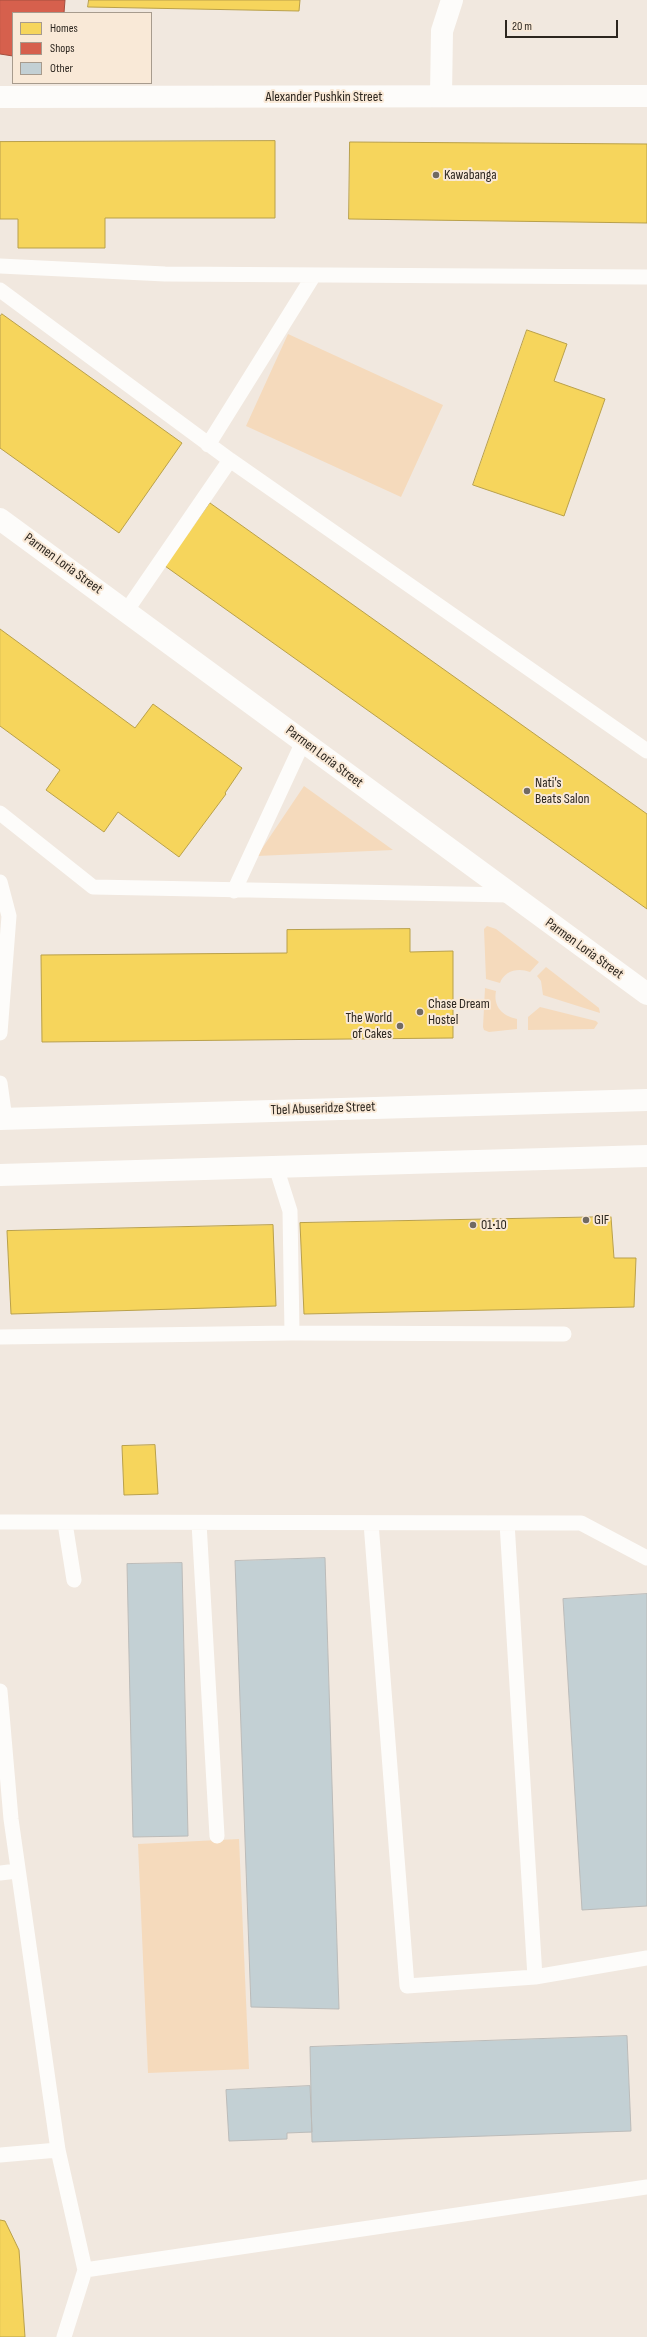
<!DOCTYPE html>
<html>
<head>
<meta charset="utf-8">
<style>
	body { margin:0 }
	#map { position:relative; width:647px; height:2337px; overflow:hidden; background:#f1e8df; font-family:"Sofia Sans Condensed",sans-serif }
	canvas { display:block }
	.legend { position:absolute; left:12px; top:12px; width:140px; height:72px; box-sizing:border-box; background:#f9e9d7; border:1px solid #a79b8d; margin:0; padding:5px 7px; list-style:none; font-size:12px; color:#2c261f }
	.legend li { display:flex; align-items:center; gap:8px; height:20px }
	.legend b { width:20px; border:1px solid #a79b8d }
	.scale { position:absolute; left:505px; top:20px; width:113px; height:18px; box-sizing:border-box; border:2px solid #2c261f; border-top:0; padding-left:5px; font-size:12px; line-height:14px; white-space:nowrap; color:#2c261f; -webkit-text-stroke:3px #f9e9d7; paint-order:stroke }
</style>
</head>
<body>
<div id="map">
<canvas width="647" height="2337"></canvas>
<ul class="legend">
<li><b style="height:11px;background:#f6d55c"></b>Homes</li>
<li><b style="height:11px;background:#d6604d"></b>Shops</li>
<li><b style="height:11px;background:#c3d0d4"></b>Other</li>
</ul>
<div class="scale">20 m</div>
</div>
<script>
const ctx = document.querySelector('canvas').getContext('2d');
ctx.lineJoin = 'round';
function fillPath(path, color) {
  ctx.fillStyle = color;
  ctx.fill(path, 'evenodd');
}
function strokePath(path, color, width, dash) {
  ctx.strokeStyle = color;
  ctx.lineWidth = width;
  ctx.lineCap = dash ? 'butt' : 'round';
  ctx.setLineDash(dash || []);
  ctx.stroke(path);
}
function write(font, color, halo, rows, align = 'center') {
  ctx.font = font + ' "Sofia Sans Condensed",sans-serif';
  ctx.lineWidth = 4;
  ctx.setLineDash([]);
  ctx.textBaseline = 'middle';
  ctx.strokeStyle = halo;
  ctx.fillStyle = color;
  for (const [text, x, y, turn = 0] of rows) {
    ctx.save();
    ctx.translate(x, y);
    ctx.rotate((+turn || 0) * Math.PI / 180);
    ctx.textAlign = isNaN(turn) ? turn : align;
    if (halo) ctx.strokeText(text, 0, 0);
    ctx.fillText(text, 0, 0);
    ctx.restore();
  }
}
const green = new Path2D(`
	M288,334l155,71 -42,92 -155,-71z
	M304,786l89,64 -136,6z
	M487,926l9,3 43,33 -9,10c-12,-5 -26,-1 -30,11l-14,-4 -2,-50z
	M546,967l53,41 1,5 -57,-18 -2,-14 -4,-5z
	M485,988l11,3c-3,15 6,25 21,28v10l-28,3 -5,-2 -1,-3z
	M540,1007l56,14 2,2 -4,6 -66,1v-13z
	M239,1839l10,230 -101,4 -10,-229z`);
const homes = new Path2D(`
	M89,0h211l-1,11 -211,-4z
	M275,141v77h-170v30h-87v-29h-18v-77z
	M350,142l297,2v79l-298,-4z
	M2,314l180,129 -63,90 -119,-85v-131z
	M527,330l40,14 -13,37 51,18 -41,117 -91,-31z
	M210,503l437,311v95l-482,-343z
	M0,629l135,99 18,-24 89,64 -17,25 1,1 -47,63 -61,-45 -14,20 -58,-42 14,-20 -60,-44z
	M410,929v23l43,-1v87l-411,4 -1,-87 246,-2v-23z
	M611,1217l3,41h22l-2,49 -330,7 -4,-91z
	M273,1225l3,81 -265,8 -4,-83z
	M155,1445l3,49 -34,1 -2,-49z
	M0,2220l5,1 14,29 6,87h-25z`);
const shops = new Path2D(`
	M0,0h65l-1,13h-51v43l-13,-2z`);
const building = new Path2D(`
	M325,1558l14,451 -88,-2 -16,-446z
	M182,1563l6,273 -55,1 -6,-273z
	M647,1594v312l-65,4 -19,-311z
	M627,2036l4,95 -319,11 -2,-95z
	M310,2086l2,46 -25,1v6l-58,2 -3,-51z`);
const service = new Path2D(`
	M0,266l165,8 482,3
	M0,290l230,170 417,291
	M208,445l106,-170
	M127,610l103,-150
	M0,813l93,74 417,8
	M0,882l9,34 -9,117
	M234,891l69,-149
	M0,1083l5,36
	M276,1167l14,44 2,122
	M0,1337l292,-4 272,1
	M0,1522l581,1 66,35
	M65,1523l9,57
	M199,1523l18,313
	M371,1523l36,463 128,-9 112,-19
	M507,1523l28,454
	M0,1691l11,128 47,331 27,120 -21,67
	M0,1873l17,-2
	M0,2155l58,-5
	M85,2270l562,-83`);
const minor = new Path2D(`
	M0,519l647,475`);
const tertiary = new Path2D(`
	M441,95l1,-64 10,-31
	M0,97l647,-1`);
const secondary = new Path2D(`
	M0,1119l647,-19
	M0,1175l647,-19`);
const markers = [
	[436,175,4,"#716a62"],
	[527,791,4,"#716a62"],
	[420,1012,4,"#716a62"],
	[400,1026,4,"#716a62"],
	[586,1220,4,"#716a62"],
	[473,1225,4,"#716a62"]
];
const streetNames = [
	["Alexander Pushkin Street",324,97],
	["Parmen Loria Street",63,564,36],
	["Parmen Loria Street",324,757,37],
	["Parmen Loria Street",584,949,36],
	["Tbel Abuseridze Street",323,1109,-2]
];
const poiNames = [
	["Kawabanga",444,175],
	["Nati's",535,783],
	["Beats Salon",535,799],
	["Chase Dream",428,1004],
	["Hostel",428,1020],
	["The World",392,1018,"right"],
	["of Cakes",392,1034,"right"],
	["GIF",594,1220],
	["01•10",481,1225]
];
fillPath(green, '#f5dabc');
fillPath(homes, '#f6d55c');
strokePath(homes, '#b9a04a', 1);
fillPath(shops, '#d6604d');
strokePath(shops, '#a34f3f', 1);
fillPath(building, '#c3d0d4');
strokePath(building, '#bbbbb9', 1);
strokePath(service, '#fdfcfa', 15);
strokePath(minor, '#fdfcfa', 22);
strokePath(tertiary, '#fdfcfa', 22);
strokePath(secondary, '#fdfcfa', 22);
for (const [x, y, r, color] of markers) {
  const dot = new Path2D();
  dot.arc(x, y, r, 0, 2 * Math.PI);
  ctx.fillStyle = color;
  ctx.fill(dot);
  strokePath(dot, '#f9e9d7', 1.5);
}
write('14px', '#2c261f', '#f9e9d7', streetNames);
write('14px', '#2c261f', '#f9e9d7', poiNames, 'left');
</script>
</body>
</html>
